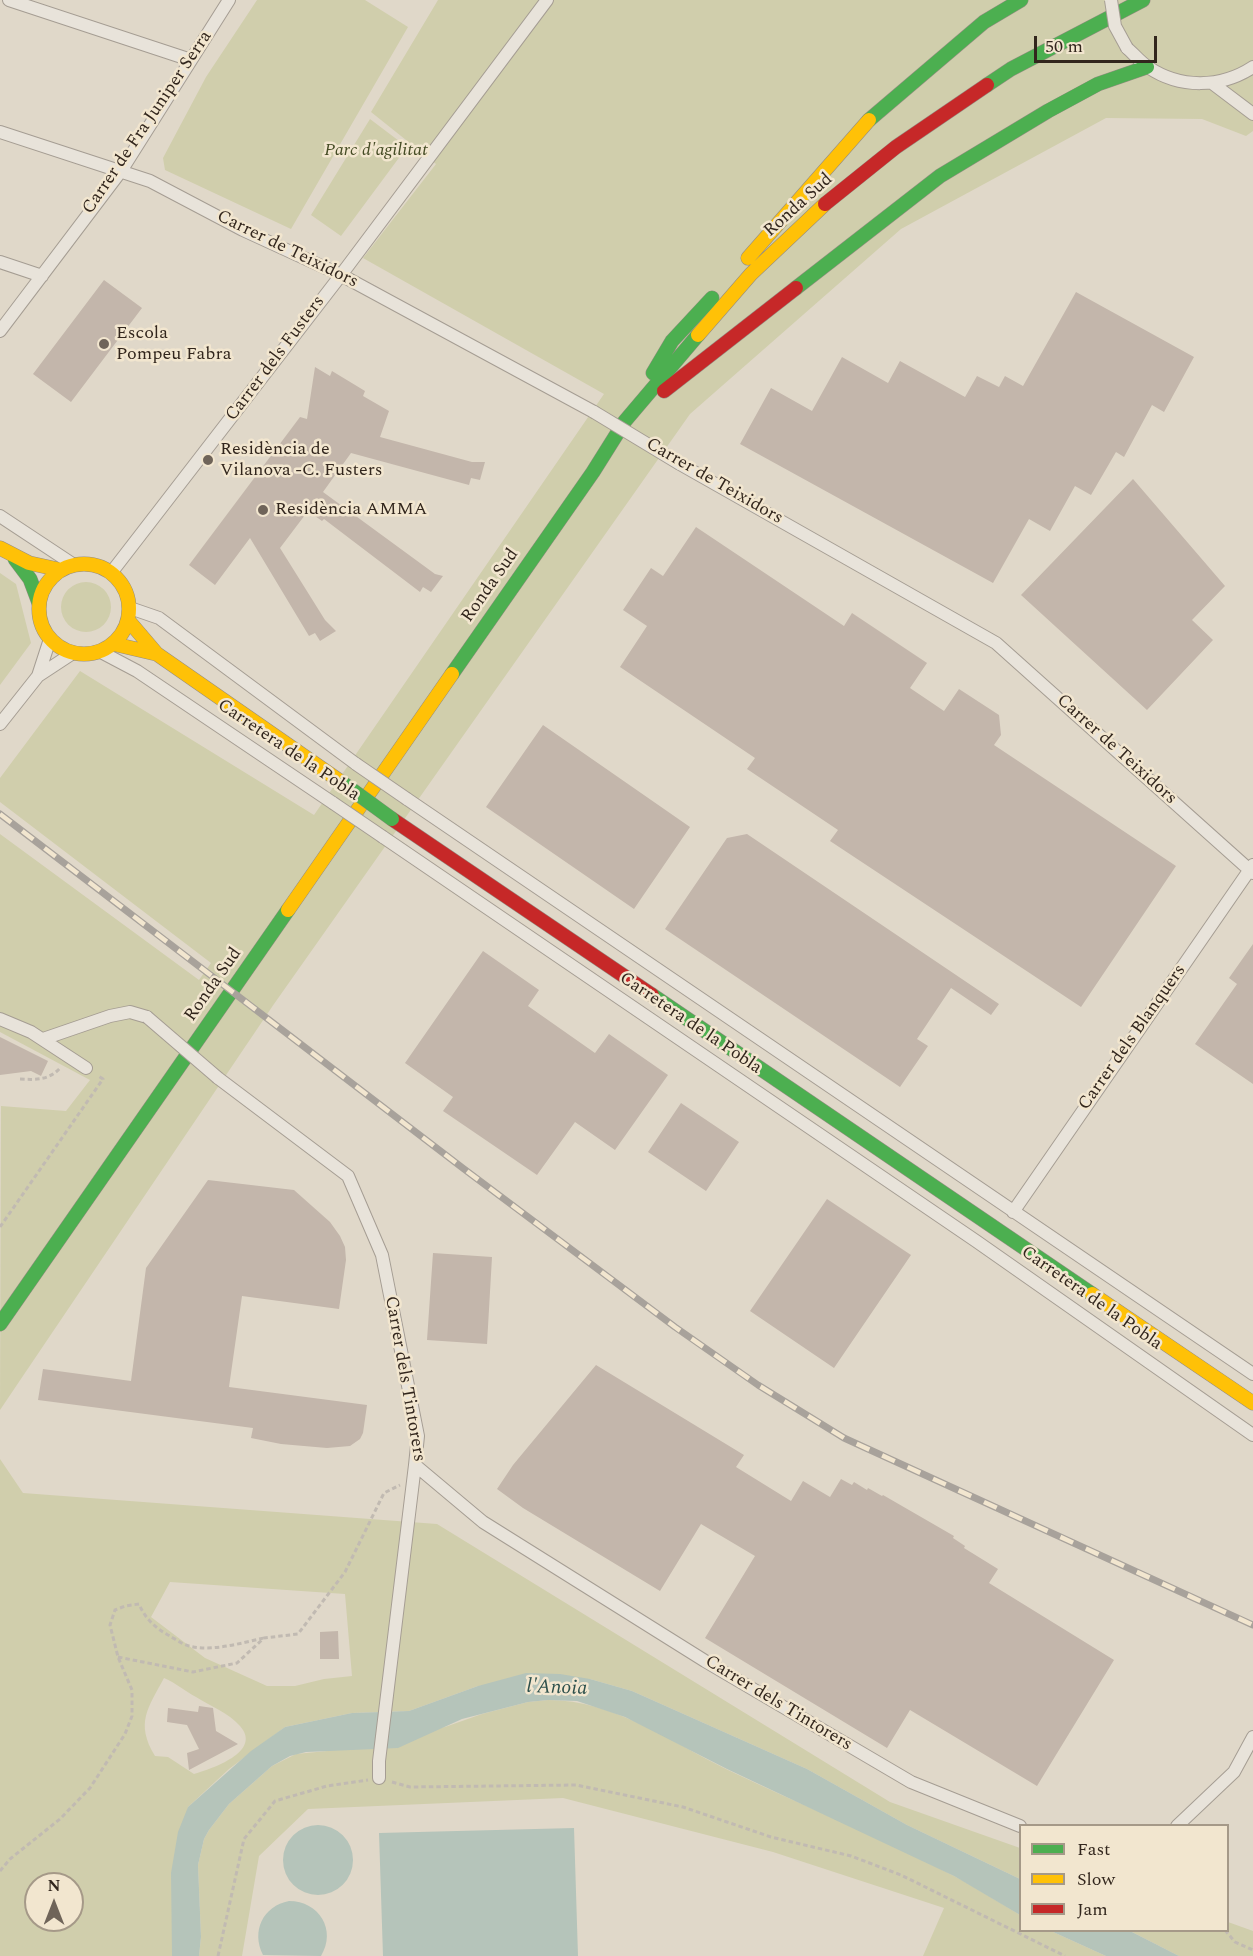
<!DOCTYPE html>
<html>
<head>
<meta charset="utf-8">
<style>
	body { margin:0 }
	#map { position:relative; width:1253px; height:1956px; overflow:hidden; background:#e0d8c9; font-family:Spectral,serif }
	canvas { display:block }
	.legend { position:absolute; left:1019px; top:1824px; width:210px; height:108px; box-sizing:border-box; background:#f2e6cf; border:2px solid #a59988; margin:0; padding:8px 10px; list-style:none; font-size:18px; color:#32261d }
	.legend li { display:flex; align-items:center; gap:12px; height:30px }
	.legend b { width:30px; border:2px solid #a59988 }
	.north { position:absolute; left:24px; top:1872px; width:60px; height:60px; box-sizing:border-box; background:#f2e6cf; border:2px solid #a59988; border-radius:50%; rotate:0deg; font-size:16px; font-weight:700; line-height:24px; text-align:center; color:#32261d }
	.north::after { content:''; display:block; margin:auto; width:21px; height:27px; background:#6f6459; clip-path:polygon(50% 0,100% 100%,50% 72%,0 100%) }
	.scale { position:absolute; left:1034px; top:36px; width:123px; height:27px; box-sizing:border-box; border:3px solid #32261d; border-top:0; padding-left:8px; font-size:18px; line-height:21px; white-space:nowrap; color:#32261d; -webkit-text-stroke:4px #f2e6cf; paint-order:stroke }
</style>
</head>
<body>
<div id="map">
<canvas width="1253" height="1956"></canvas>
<ul class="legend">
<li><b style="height:8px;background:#4caf50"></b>Fast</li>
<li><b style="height:8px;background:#ffc107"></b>Slow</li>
<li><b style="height:8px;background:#c62828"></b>Jam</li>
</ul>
<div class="north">N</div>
<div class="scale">50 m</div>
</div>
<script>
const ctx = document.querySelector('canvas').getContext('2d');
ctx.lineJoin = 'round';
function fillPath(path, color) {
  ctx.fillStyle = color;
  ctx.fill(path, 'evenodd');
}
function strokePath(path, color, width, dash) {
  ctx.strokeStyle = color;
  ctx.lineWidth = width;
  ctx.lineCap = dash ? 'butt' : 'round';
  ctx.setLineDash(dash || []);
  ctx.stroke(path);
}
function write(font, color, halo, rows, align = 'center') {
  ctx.font = font + ' Spectral,serif';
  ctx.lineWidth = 5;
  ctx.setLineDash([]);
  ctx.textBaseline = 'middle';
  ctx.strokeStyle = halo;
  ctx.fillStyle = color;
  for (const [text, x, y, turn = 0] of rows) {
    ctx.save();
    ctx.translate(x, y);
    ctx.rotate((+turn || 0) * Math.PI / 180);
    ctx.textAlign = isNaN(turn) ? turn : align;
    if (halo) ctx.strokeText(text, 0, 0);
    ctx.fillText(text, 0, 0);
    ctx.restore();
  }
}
const green = new Path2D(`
	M257,0h108l43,27 -117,202 -126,-59 -2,-12 43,-81z
	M438,0h815v131l-7,5 -44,-17 -96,-1 -205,111 -211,185 -416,590 -274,406 1,-304 65,5 24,-31 -90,-48v-198l199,146 12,-17 -211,-161v-24l80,-107 234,144 290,-421 -241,-136 73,-94 -65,-52z
	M370,119l37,28 -66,89 -30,-21z
	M0,573l16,11 15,59 -31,42z
	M61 607a25 25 0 1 1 50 0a25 25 0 1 1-50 0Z
	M0,1459l23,34 414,31 453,278 130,46v31l-113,-54 -100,-56 -175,-78 -42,-12 -112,7 -69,25 -57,2 -67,14 -56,42 -41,38 -16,149h-172zM170,1582l175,12 7,82 -28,3 -29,7h-28l-62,-28 -54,-41zM164,1678c12,5 21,13 32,19 14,9 33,16 44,29 23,26 -29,43 -46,48l-26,-17 -13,-1c-20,-33 -7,-48 9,-78zM36,1884h36v36h-36z
	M548,1700c66,0 123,42 180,70 75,36 152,67 226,106 23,12 44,26 66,39v15l31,1 55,25h-183l21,-48 -171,-56 -210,-54 -255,11 -49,47 -17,100h-43l2,-19 -3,-72 6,-26 5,-9 20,-26 43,-38 24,-12 31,-3 118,-24 37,-13 46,-12z
	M1228,1922l25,9v25h-74l-49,-25 98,-1z`);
const water = new Path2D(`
	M526,1673l34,1 30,5 42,12 175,78 100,56 113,54v36l-66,-39 -227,-107 -102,-52 -48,-16 -29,-1 -20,2 -66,17 -64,29 -92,4 -16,4 -18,10 -43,38 -20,26 -5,9 -6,26 3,72 -2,19h-27l-1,-83 7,-41 10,-25 63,-56 34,-24 67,-14 57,-2 69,-25z
	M283 1860a35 35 0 1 1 70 0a35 35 0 1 1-70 0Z
	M574,1828l4,128h-195l-4,-123z
	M289,1901c30,0 48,29 32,55l-58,-1c-12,-24 0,-49 26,-54z
	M1051,1931h79l49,25h-73z`);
const building = new Path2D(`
	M104,280l38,28 -71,94 -38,-28z
	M1076,292l118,65 -30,55 -12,-7 -28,52 -8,-5 -25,43 -16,-9 -25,45 -21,-12 -36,64 -253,-139 31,-56 41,23 30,-54 46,26 12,-22 65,36 12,-21 22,11 6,-11 18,10z
	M315,367l15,9 2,-5 33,20 -2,5 26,15 -9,26 92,25h13l-5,18 -9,-2 -2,7 -118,-32 -28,39 112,82 8,2 -12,16 -8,-5 -3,5 -96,-73 -2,2 -14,-10 -28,37 45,72 11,11 -16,10 -5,-8 -6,3 -59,-98 -35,47 -26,-20 111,-148 7,2z
	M1133,479l92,107 -33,34 21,20 -66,70 -126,-115z
	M696,527l148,99 8,-13 75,50 -17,25 34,23 15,-22 40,26 2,20 -7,10 182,121 -95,141 -251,-166 8,-11 -91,-61 8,-11 -135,-91 27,-41 -24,-16 28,-42 12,8z
	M543,725l147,102 -56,82 -148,-102z
	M747,834l252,170 -8,11 -40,-27 -34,51 11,7 -28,41 -235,-158 62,-91z
	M1253,944v140l-58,-40 42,-60 -8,-6z
	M483,951l56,39 -11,16 67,47 14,-19 59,41 -53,75 -40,-28 -38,53 -94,-64 10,-14 -48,-34z
	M0,1037l48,24 -7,15 -10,-5 -31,4z
	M681,1103l58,39 -33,49 -58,-39z
	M208,1180l86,10 36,32 10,14 5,11 1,13 -7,49 -97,-13 -13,91 138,18 -4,28 -3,6 -10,7 -23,2 -46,-4 -30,-6 2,-10 -215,-28 5,-31 88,12 15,-113z
	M827,1199l84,56 -77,113 -84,-57z
	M433,1253l59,4 -5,87 -60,-4z
	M596,1365l148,90 -8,12 55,34 12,-20 27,16 11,-18 11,6 2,-3 13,8 1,-2 14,8 1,-1 71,41 -1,2 12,8 -1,2 34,21 -9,14 125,77 -77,126 -127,-76 -23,38 -182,-110 50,-82 -54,-32 -41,67 -137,-83 -26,-19 16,-24z
	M338,1631l1,28h-19v-27z
	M199,1706l14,2 3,23 22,13 -49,26 -2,-17 12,-4 -12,-24 -20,-3 1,-14 30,4z`);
const path = new Path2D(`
	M20,1079c17,1 30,1 41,-12
	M0,1227l103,-148 -6,-4
	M118,1657l75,15 44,-9 27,-25 34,-4 47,-62 39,-79 16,-8
	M392,1782l18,5 166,-2 107,22 88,30 80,19 50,19 164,81
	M0,1871l10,-12 50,-40 30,-31 35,-54 7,-18v-26l-14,-33 -8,-32 5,-15 10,-4 14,-2c6,14 15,23 29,31 6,3 13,9 21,11 23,6 52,-3 75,-8
	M1225,1930l10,12 18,8
	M218,1956l26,-117 31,-38 52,-15 41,-6`);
const street = new Path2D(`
	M9,0l182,60
	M1127,48c7,6 13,14 21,19 32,22 73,21 105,0
	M1212,83l41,31
	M0,132l150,49 93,49 98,45 253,137
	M0,262l42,14
	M0,331l121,-160 108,-171
	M680,464l316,179 257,230
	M0,516l74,49
	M111,573l230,-298 206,-275
	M130,608l29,10 197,146
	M101,652l36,19 196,132
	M38,676l12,-37
	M0,724l38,-48 35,-23
	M407,799l846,575
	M383,837l593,404 277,194
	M0,1019l31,13 55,36
	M43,1039l67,-23 20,-4 17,5
	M218,1078l130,98 34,79 36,181 -3,29 68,57 222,139 206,121 109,44
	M1013,1212l240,-347
	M379,1778v-17l36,-296
	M1177,1826l57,-54 19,-35`);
const fast = new Path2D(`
	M987,85l24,-16 132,-69
	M869,120l115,-98 37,-22
	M796,288l144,-112 108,-65 50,-27 49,-17
	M653,373l19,-32 40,-43
	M15,559l15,20 9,24
	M452,674l141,-202 32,-51 73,-86
	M652,995l440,299
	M0,1324l288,-414`);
const slow = new Path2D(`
	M748,258l121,-138
	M698,335l53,-61 74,-70
	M0,548l29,15 32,7
	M39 609a45 45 0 1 1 90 0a45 45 0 1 1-90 0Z
	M128,620l29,34 187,130
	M114,644l43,10
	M288,910l164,-236
	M1092,1294l161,109`);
const jam = new Path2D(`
	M825,204l71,-57 91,-62
	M664,391l132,-103
	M392,819l260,176`);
const rail = new Path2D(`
	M0,814l464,355 211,158 83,58 86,53 409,187`);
const streetBridge = new Path2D(`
	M1111,0l4,26 12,22
	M594,412l86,52
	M356,764l51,35
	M333,803l50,34
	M147,1017l71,61`);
const fastBridge = new Path2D(`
	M344,784l48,35`);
const markers = [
	[104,344,6,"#6f6459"],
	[208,460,6,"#6f6459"],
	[263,510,6,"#6f6459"]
];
const streetNames = [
	["Carrer de Fra Juniper Serra",148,123,-56],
	["Ronda Sud",799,206,-42],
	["Carrer de Teixidors",287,250,26],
	["Carrer dels Fusters",276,359,-53],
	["Carrer de Teixidors",714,482,30],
	["Ronda Sud",491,586,-55],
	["Carrer de Teixidors",1116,750,42],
	["Carretera de la Pobla",288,751,34],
	["Ronda Sud",214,985,-55],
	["Carretera de la Pobla",690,1024,34],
	["Carrer dels Blanquers",1133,1038,-55],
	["Carretera de la Pobla",1091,1299,35],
	["Carrer dels Tintorers",404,1379,80],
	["Carrer dels Tintorers",778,1704,31]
];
const parkNames = [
	["Parc d'agilitat",376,151]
];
const poiNames = [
	["Escola",116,334],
	["Pompeu Fabra",116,355],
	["Residència de",220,450],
	["Vilanova -C. Fusters",220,471],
	["Residència AMMA",275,510]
];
const waterNames = [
	["l'Anoia",557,1689,2]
];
fillPath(green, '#d0ceac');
fillPath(water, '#b5c4ba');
fillPath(building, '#c3b6ab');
strokePath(street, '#a59d93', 14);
strokePath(fast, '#958d83', 15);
strokePath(slow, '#958d83', 15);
strokePath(jam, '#958d83', 15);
strokePath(path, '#c1bab2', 3, [4.5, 3]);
strokePath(street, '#e8e3da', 12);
strokePath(fast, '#4caf50', 14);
strokePath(slow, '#ffc107', 14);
strokePath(jam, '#c62828', 14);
strokePath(rail, '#a8a29b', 7);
strokePath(rail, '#f2e6cf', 4.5, [14]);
strokePath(streetBridge, '#a59d93', 14, []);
strokePath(fastBridge, '#958d83', 15, []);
strokePath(streetBridge, '#e8e3da', 12);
strokePath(fastBridge, '#4caf50', 14);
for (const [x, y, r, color] of markers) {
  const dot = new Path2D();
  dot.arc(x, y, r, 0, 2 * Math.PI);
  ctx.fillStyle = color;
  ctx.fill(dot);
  strokePath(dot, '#f2e6cf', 2);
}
write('18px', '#32261d', '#f2e6cf', streetNames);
write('italic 18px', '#454c25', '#f2e6cf', parkNames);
write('18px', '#32261d', '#f2e6cf', poiNames, 'left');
write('italic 20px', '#2d504c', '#f2e6cf', waterNames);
</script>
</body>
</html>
